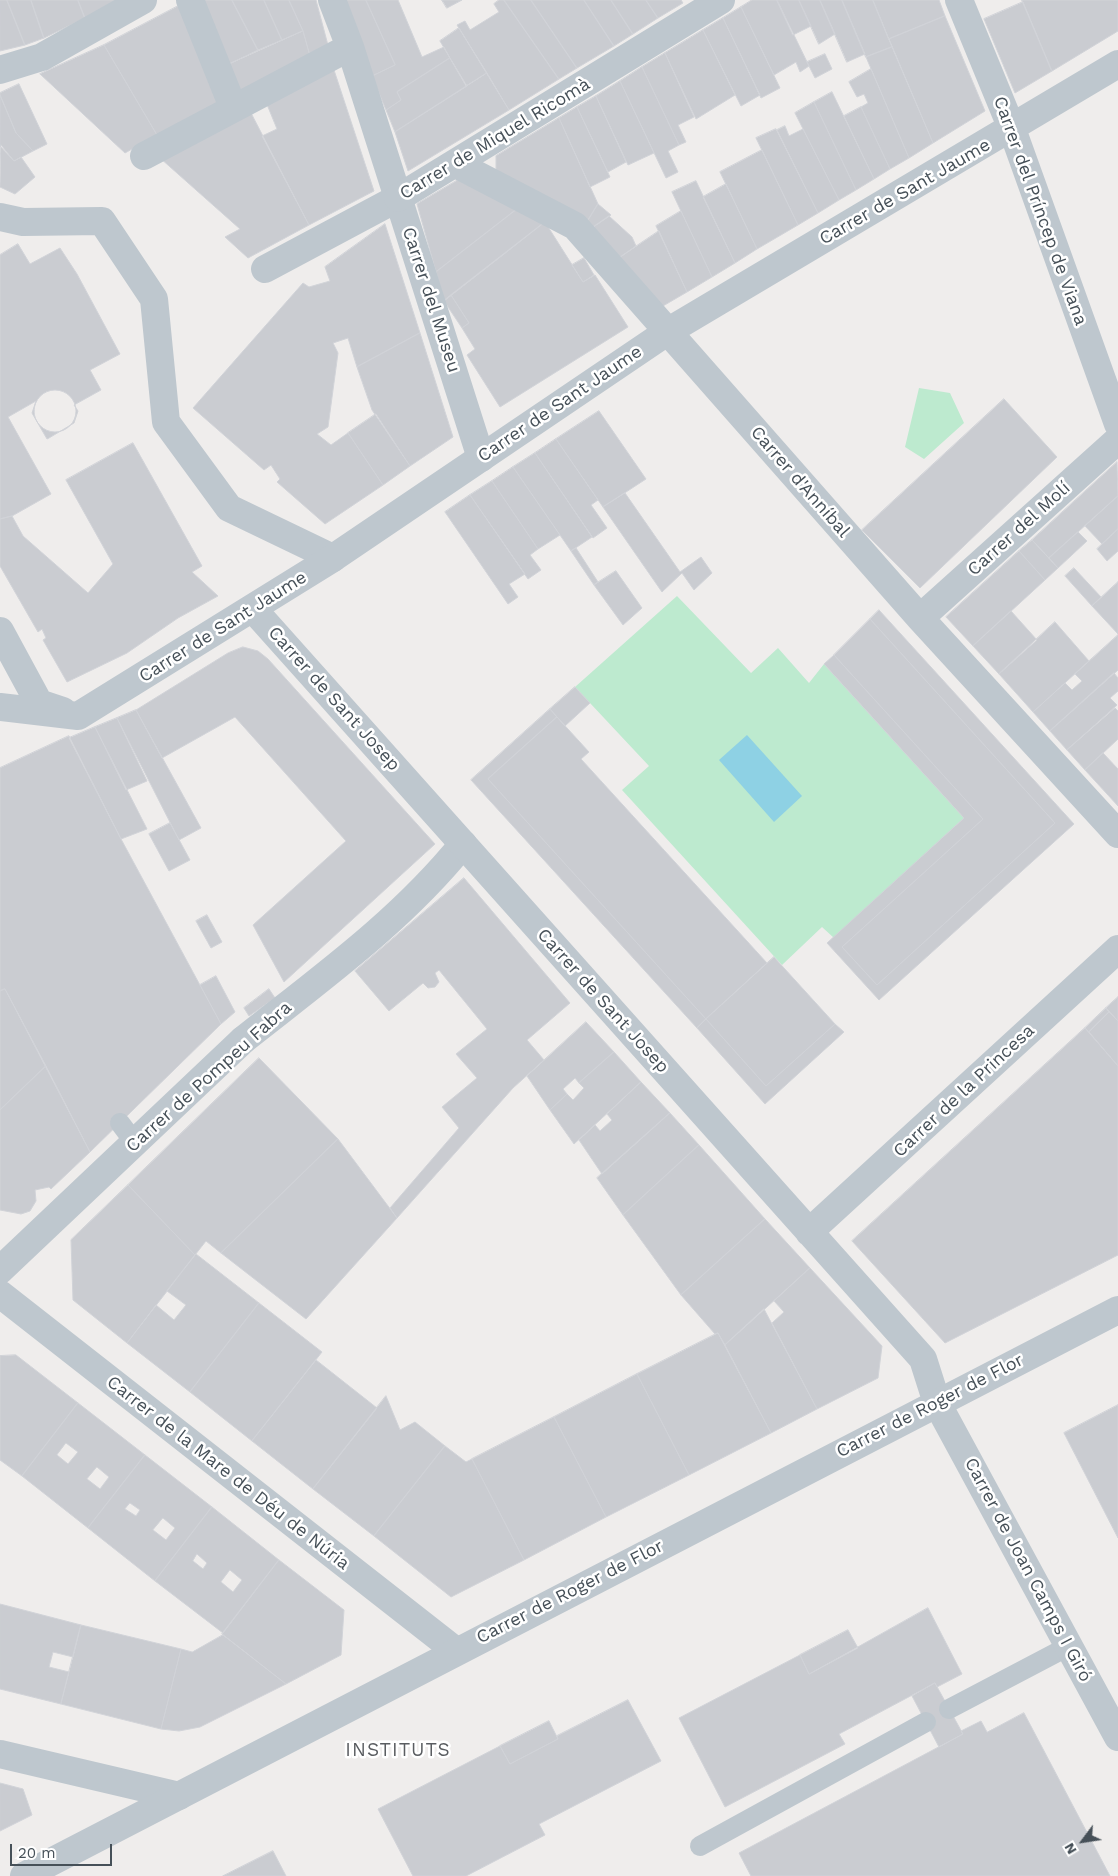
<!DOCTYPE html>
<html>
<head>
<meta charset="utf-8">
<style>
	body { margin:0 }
	#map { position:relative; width:1118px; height:1876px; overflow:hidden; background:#efedec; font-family:"Work Sans",sans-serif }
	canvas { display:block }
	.north { position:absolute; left:1058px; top:1816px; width:50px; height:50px; -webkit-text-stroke:4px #fff; paint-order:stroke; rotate:239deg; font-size:14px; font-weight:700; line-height:20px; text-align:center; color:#465058 }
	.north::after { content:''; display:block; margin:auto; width:18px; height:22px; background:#465058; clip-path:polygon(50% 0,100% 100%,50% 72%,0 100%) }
	.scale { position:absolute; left:10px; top:1844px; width:102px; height:22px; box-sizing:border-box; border:2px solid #465058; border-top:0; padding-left:6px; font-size:15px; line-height:18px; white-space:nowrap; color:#465058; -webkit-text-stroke:4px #fff; paint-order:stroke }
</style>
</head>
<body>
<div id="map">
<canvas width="1118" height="1876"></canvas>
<div class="north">N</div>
<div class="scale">20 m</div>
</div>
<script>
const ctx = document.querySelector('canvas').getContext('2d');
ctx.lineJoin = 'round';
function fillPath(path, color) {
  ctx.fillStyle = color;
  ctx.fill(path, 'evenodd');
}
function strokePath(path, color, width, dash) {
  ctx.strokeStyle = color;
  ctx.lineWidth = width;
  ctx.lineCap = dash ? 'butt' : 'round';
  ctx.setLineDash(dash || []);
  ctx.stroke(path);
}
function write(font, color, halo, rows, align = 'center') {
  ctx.font = font + ' "Work Sans",sans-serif';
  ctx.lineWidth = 5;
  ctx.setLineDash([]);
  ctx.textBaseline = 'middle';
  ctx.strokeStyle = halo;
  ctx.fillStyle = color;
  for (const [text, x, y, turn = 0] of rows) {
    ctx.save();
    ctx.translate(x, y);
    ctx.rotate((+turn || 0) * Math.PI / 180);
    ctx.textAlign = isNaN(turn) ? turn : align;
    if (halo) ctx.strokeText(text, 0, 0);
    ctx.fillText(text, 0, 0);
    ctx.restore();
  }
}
const green = new Path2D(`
	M919,388l31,5 14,30 -40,36 -19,-12z
	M677,596l74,77 27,-25 31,35 15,-19 140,154 -130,120 -12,-11 -40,38 -160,-175 27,-24 -74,-79z`);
const water = new Path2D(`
	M747,735l55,61 -28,26 -55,-62z`);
const building = new Path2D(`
	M0,0h7l18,45 -25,6z
	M7,0h24l13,38 -19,7z
	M31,0h47l7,18 -41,20z
	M78,0h41l-34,18z
	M201,0h31l26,50 -31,15z
	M232,0h32l18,40 -24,10z
	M264,0h25l14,31 -21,9z
	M289,0h27l13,49 -19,7 -7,-25z
	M341,0h25l29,65 -23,11z
	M366,0h32l24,57 22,-10 6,11 -53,34 4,8 -15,10 -14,-34 23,-11z
	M442,0h20l-15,8z
	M499,0h5l55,79 -50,31 -52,-85 8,-4 5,9 29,-18 -5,-8z
	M504,0h27l46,68 -18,11z
	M531,0h53l30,46 -37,22z
	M584,0h27l22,34 -19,12z
	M611,0h35l12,18 -25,16z
	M646,0h35l2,3 -25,15z
	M752,0h25l32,66 -9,6 -4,-10 -22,13 -33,-68z
	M777,0h22l12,26 -18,9z
	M799,0h21l15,34 -16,10z
	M820,0h22l23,54 -18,8z
	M842,0h31l19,47 -26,10z
	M873,0h66l6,16 -56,23z
	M1022,0h96v31l-66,40z
	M1023,2l29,69 -37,22 -31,-74z
	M182,4l40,100 -65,31 -53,-90z
	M741,7l39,81 -19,10 -38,-80z
	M945,16l40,95 -52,32 -44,-104z
	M723,18l37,77 -19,11 -38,-76z
	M459,28l28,45 -21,13 -26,-45z
	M703,30l32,65 -39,24 -31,-66z
	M303,31l7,25 -71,36 -12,-27z
	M104,45l53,90 -32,18 -85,-79z
	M892,47l41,96 -24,15 -43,-101z
	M665,53l29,64 -16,8 8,17 -7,3 -37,-78z
	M825,54l7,15 -17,9 -8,-16z
	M450,58l17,28 -72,46 -9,-22 15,-10 -4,-8z
	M333,67l41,124 -65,34 -47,-89 15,-7 -11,-27z
	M642,67l37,78 -11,6 10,21 -12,6 -46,-97z
	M871,69l38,89 -19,11 -29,-62 7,-4 -4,-9 -7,3 -8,-15z
	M487,73l22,37 -101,61 -13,-39z
	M620,81l34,72 -26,12 -32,-69z
	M19,84l28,60 -14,7 -17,-18 -16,-38v-2z
	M832,92l42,87 -18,11 -42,-88z
	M0,95l16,38 17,18 -19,10 -14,-15z
	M596,96l30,66 -18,10 -31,-65z
	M814,102l42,88 -17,10 -44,-87z
	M577,107l33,70 -20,10 -31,-69z
	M861,107l29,62 -16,10 -30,-63z
	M250,111l59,114 -61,33 -23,-21 15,-8 -80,-71z
	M559,118l39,86 -11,18 -91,-49v-17z
	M785,126l4,10 14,-7 36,71 -21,13 -41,-83z
	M776,129l42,84 -20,12 -42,-87z
	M1,145l13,16 7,-4 14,20 -20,17 -15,-7z
	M762,150l36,75 -41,24 -37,-77z
	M458,180l59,29 -81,63 -19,-68z
	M696,181l39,82 -23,14 -40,-85z
	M726,184l31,65 -22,14 -32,-66z
	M598,204l13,11 -19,13 -5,-6z
	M517,209l28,13 -101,79 -8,-29z
	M681,211l31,66 -25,15 -31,-66z
	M609,216l23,21 4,9 -17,12 -27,-30z
	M545,222l38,60 12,-7 33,52 -128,80 -33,-52 8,-6 -13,-21 7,-5 -18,-28z
	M385,224l35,109 -63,34 -9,-29 -15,5 5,10 -10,74 -11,7 14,11 17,-12 35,52 -58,39 -48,-42 3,-3 -9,-14 -7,5 -71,-62 110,-125 6,4 21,-6 -5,-14z
	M659,231l28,61 -24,14 -44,-48z
	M18,244l12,20 30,-16 17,26 43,80 -30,16 11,20 -27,15 4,6 -4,12 -25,15 -2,1 -15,-26 4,-12 -28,16 43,77 -39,22 -12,3v-264z
	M584,258l10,17 -11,7 -11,-17z
	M451,295l18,28 -7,5 -18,-27z
	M420,333l33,104 -43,29 -38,-56 -15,-43z
	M34 411a21 21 0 1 1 42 0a21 21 0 1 1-42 0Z
	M1004,399l53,58 -137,131 -58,-58z
	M599,411l47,68 -43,28 -47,-68z
	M376,414l34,52 -27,19 -35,-52z
	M556,439l42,61 -7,5 16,23 -14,10 -58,-85z
	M133,443l69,123 -10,6 26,24 -40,22 -51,35 -60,29 -24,-42 3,-2 -4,-9 -4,3 -38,-66v-47l12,-3 11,20 65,57 25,-29 -47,-84z
	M535,453l57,84 -21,14 -58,-84z
	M1117,462l1,34 -69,62 -17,-18z
	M513,467l47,68 -22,14 -46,-68z
	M492,481l46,68 -8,6 11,15 -13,9 -58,-84z
	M625,493l55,79 21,-15 11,16 -18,17 -12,-17 -20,19 -59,-85z
	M470,495l55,79 -16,10 9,13 -10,7 -63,-92z
	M1118,496v33l-16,15 -17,-18z
	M1118,529v22l-11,10 -10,-12z
	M1078,532l9,9 -29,27 -9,-10z
	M1032,540l26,28 -13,12 -26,-29z
	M576,548l22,34 -4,3 -23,-34z
	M1019,551l26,29 -72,66 -27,-29z
	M1074,568l27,29 -9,9 -27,-30z
	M616,571l26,37 -19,17 -29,-40z
	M1118,582v52l-26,-28z
	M879,610l195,214 -195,176 -52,-57 137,-125 -140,-154 10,-9 149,164 -141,128 35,38 178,-162 -185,-204z
	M1011,611l26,29 -38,34 -26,-28z
	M870,619l185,204 -178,162 -35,-38 141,-128 -149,-164z
	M1055,622l34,39 -56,51 -34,-38z
	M1118,635v35l-68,61 -17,-19 32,-29 7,7 10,-9 -7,-7z
	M243,647l15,4 10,8 167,185 -151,138 -31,-57 93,-84 -111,-124 -73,41 -26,-48 92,-57z
	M1114,673l4,5v13l-8,7 7,7 -50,45 -17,-19z
	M575,687l15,16 -25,23 -15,-17z
	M1115,708l3,3v28l-33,31 -18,-20z
	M550,709l7,8 -69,62 218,240 -9,9 -226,-248z
	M136,710l65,118 -22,12 -62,-122z
	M557,717l32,35 -8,7 186,204 -61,56 -218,-240z
	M117,718l30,63 -21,9 -31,-63z
	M95,727l52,102 -26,10 -52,-101z
	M69,736l52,103 100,185 -131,128 -85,-163 -5,2v-223z
	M1103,753l15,16v37l-33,-36z
	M170,823l20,37 -21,11 -20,-37z
	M464,878l106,125 -43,37 17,20 -31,28 -116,130 -7,-10 69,-80 -17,-21 35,-29 -21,-24 31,-25 -48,-59 -4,3 4,9 -4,5 -7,1 -5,-5 -34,28 -34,-40z
	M207,915l15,27 -11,6 -15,-27z
	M774,957l61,67 -69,62 -60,-67z
	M216,976l19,36 -14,12 -21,-39z
	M5,989l41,77 -46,44v-119z
	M269,989l6,9 -26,18 -5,-8z
	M1118,997v24l-12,-13z
	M1106,1008l3,4 -20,20 -4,-4z
	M1109,1012l9,9v45l-29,-34z
	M706,1019l60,67 69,-62 9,8 -79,72 -68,-76z
	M586,1022l28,30 -35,31 -4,-5 -12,11 4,5 -17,16 -23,-34z
	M1085,1028l33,38v189l-173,88 -93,-102z
	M614,1052l27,30 -67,62 -24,-34 17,-16 6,6 11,-12 -5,-5z
	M259,1058l79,81 -117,114 -15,-12 -11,14 -67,-70z
	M46,1066l44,86 -39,37 -2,-2 -14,3 1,11 -6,10 -9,3 -21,-4v-100z
	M641,1082l29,31 -68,61 -23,-34 16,-15 5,6 12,-11 -5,-6z
	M670,1113l29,32 -76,70 -26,-37z
	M338,1139l59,79 -91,101 -85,-66z
	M699,1145l66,74 -84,76 -58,-80z
	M128,1185l67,70 -68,88 -54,-43 -2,-60z
	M765,1219l45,49 -85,77 -7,-12 -3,1 -34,-39z
	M196,1254l63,49 -69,89 -63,-49 29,-38 18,15 12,-15 -19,-14z
	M810,1268l72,78 -4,32 -61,31 -45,-86 12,-11 -10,-11z
	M259,1303l63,49 -70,89 -62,-49z
	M764,1309l53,100 -46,24 -46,-88z
	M718,1333l53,100 -82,42 -52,-101z
	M16,1355l62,48 -56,73 -22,-16v-104z
	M316,1360l61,48 -64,81 -61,-48z
	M637,1374l52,101 -83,42 -52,-100z
	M386,1396l14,34 15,-8 30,24 -71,90 -61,-47z
	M78,1403l67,52 -57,73 -66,-52zM66,1443l12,9 -10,12 -11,-9zM97,1467l12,10 -9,12 -13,-10z
	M1118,1405v133l-54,-105z
	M554,1417l52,100 -82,43 -52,-101z
	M445,1446l21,16 6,-3 52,101 -73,37 -77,-61z
	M145,1455l67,52 -57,74 -67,-53zM130,1503l10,7 -4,6 -11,-7zM163,1518l12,10 -9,12 -13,-10z
	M212,1507l67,53 -56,73 -68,-52zM197,1554l10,9 -4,6 -10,-8zM230,1570l12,10 -9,12 -12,-10z
	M279,1560l65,50 -3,45 -55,29 -64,-50z
	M0,1604l81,21 -8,32 -20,-5 -4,15 20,5 -8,32 -61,-15z
	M928,1608l34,66 -25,13 -2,-4 -96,51 6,10 -120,63 -46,-89 121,-63 9,19z
	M81,1625l100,24 -20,80 -100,-25z
	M848,1630l10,18 -49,26 -9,-19z
	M223,1635l63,49 -86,43 -21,4 -18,-2 20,-80 11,3z
	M935,1683l28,51 -24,13 -27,-51z
	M628,1700l33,61 -122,63 6,11 -79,41h-53l-35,-67 122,-63 10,18 48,-25 -1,-3z
	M1024,1713l86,163h-359l-12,-23 224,-119 -2,-3 20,-10 6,11z
	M549,1721l9,18 -48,25 -10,-18z
	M0,1783l23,6 9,26 -32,16z
	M273,1851l13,25h-63z`);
const service = new Path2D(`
	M120,1123l15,20
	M949,1709l120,-63
	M700,1846l226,-124`);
const pedestrian = new Path2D(`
	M190,0l43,107
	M332,0l18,47 131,411
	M0,70l42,-13 101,-57
	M144,156l206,-109
	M0,217l23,5 79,-1 52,78 12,123 63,86 104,50
	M265,269l133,-71
	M243,1040c77,-61 158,-119 220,-196`);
const minor = new Path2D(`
	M959,0l53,129 106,295
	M456,164l119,62 345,392 198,216
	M398,198l323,-198
	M253,609l670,750 14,44 181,334
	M920,618l198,-178
	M0,631l39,72 24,8
	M0,707l78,9 255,-158 334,-226 451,-268
	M809,1232l309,-283
	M0,1270l243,-230
	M0,1294l456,357
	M0,1754l179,42`);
const tertiary = new Path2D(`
	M24,1876l1094,-566`);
const streetNames = [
	["Carrer de Miquel Ricomà",495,139,-31],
	["Carrer de Sant Jaume",905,192,-30],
	["Carrer del Príncep de Viana",1040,211,70],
	["Carrer del Museu",431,300,72],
	["Carrer de Sant Jaume",560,404,-34],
	["Carrer d'Anníbal",800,482,49],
	["Carrer del Molí",1019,529,-42],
	["Carrer de Sant Jaume",223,627,-32],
	["Carrer de Sant Josep",334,699,48],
	["Carrer de Sant Josep",603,1001,48],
	["Carrer de Pompeu Fabra",209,1077,-42],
	["Carrer de la Princesa",964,1091,-43],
	["Carrer de Roger de Flor",930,1406,-27],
	["Carrer de la Mare de Déu de Núria",228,1473,38],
	["Carrer de Joan Camps I Giró",1028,1570,62],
	["Carrer de Roger de Flor",570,1592,-27]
];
const neighbourhoodNames = [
	["INSTITUTS",398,1750]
];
fillPath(green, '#bdeacf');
fillPath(water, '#8ed1e4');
fillPath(building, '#caccd1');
strokePath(building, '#d1d3d8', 1);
strokePath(service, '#bec7ce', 20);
strokePath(pedestrian, '#bec7ce', 28);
strokePath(minor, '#bec7ce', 28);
strokePath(tertiary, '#bec7ce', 28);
write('18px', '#465058', '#fff', streetNames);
ctx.letterSpacing = '1px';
write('19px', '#5a5d61', '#fff', neighbourhoodNames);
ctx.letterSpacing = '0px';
</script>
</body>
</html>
